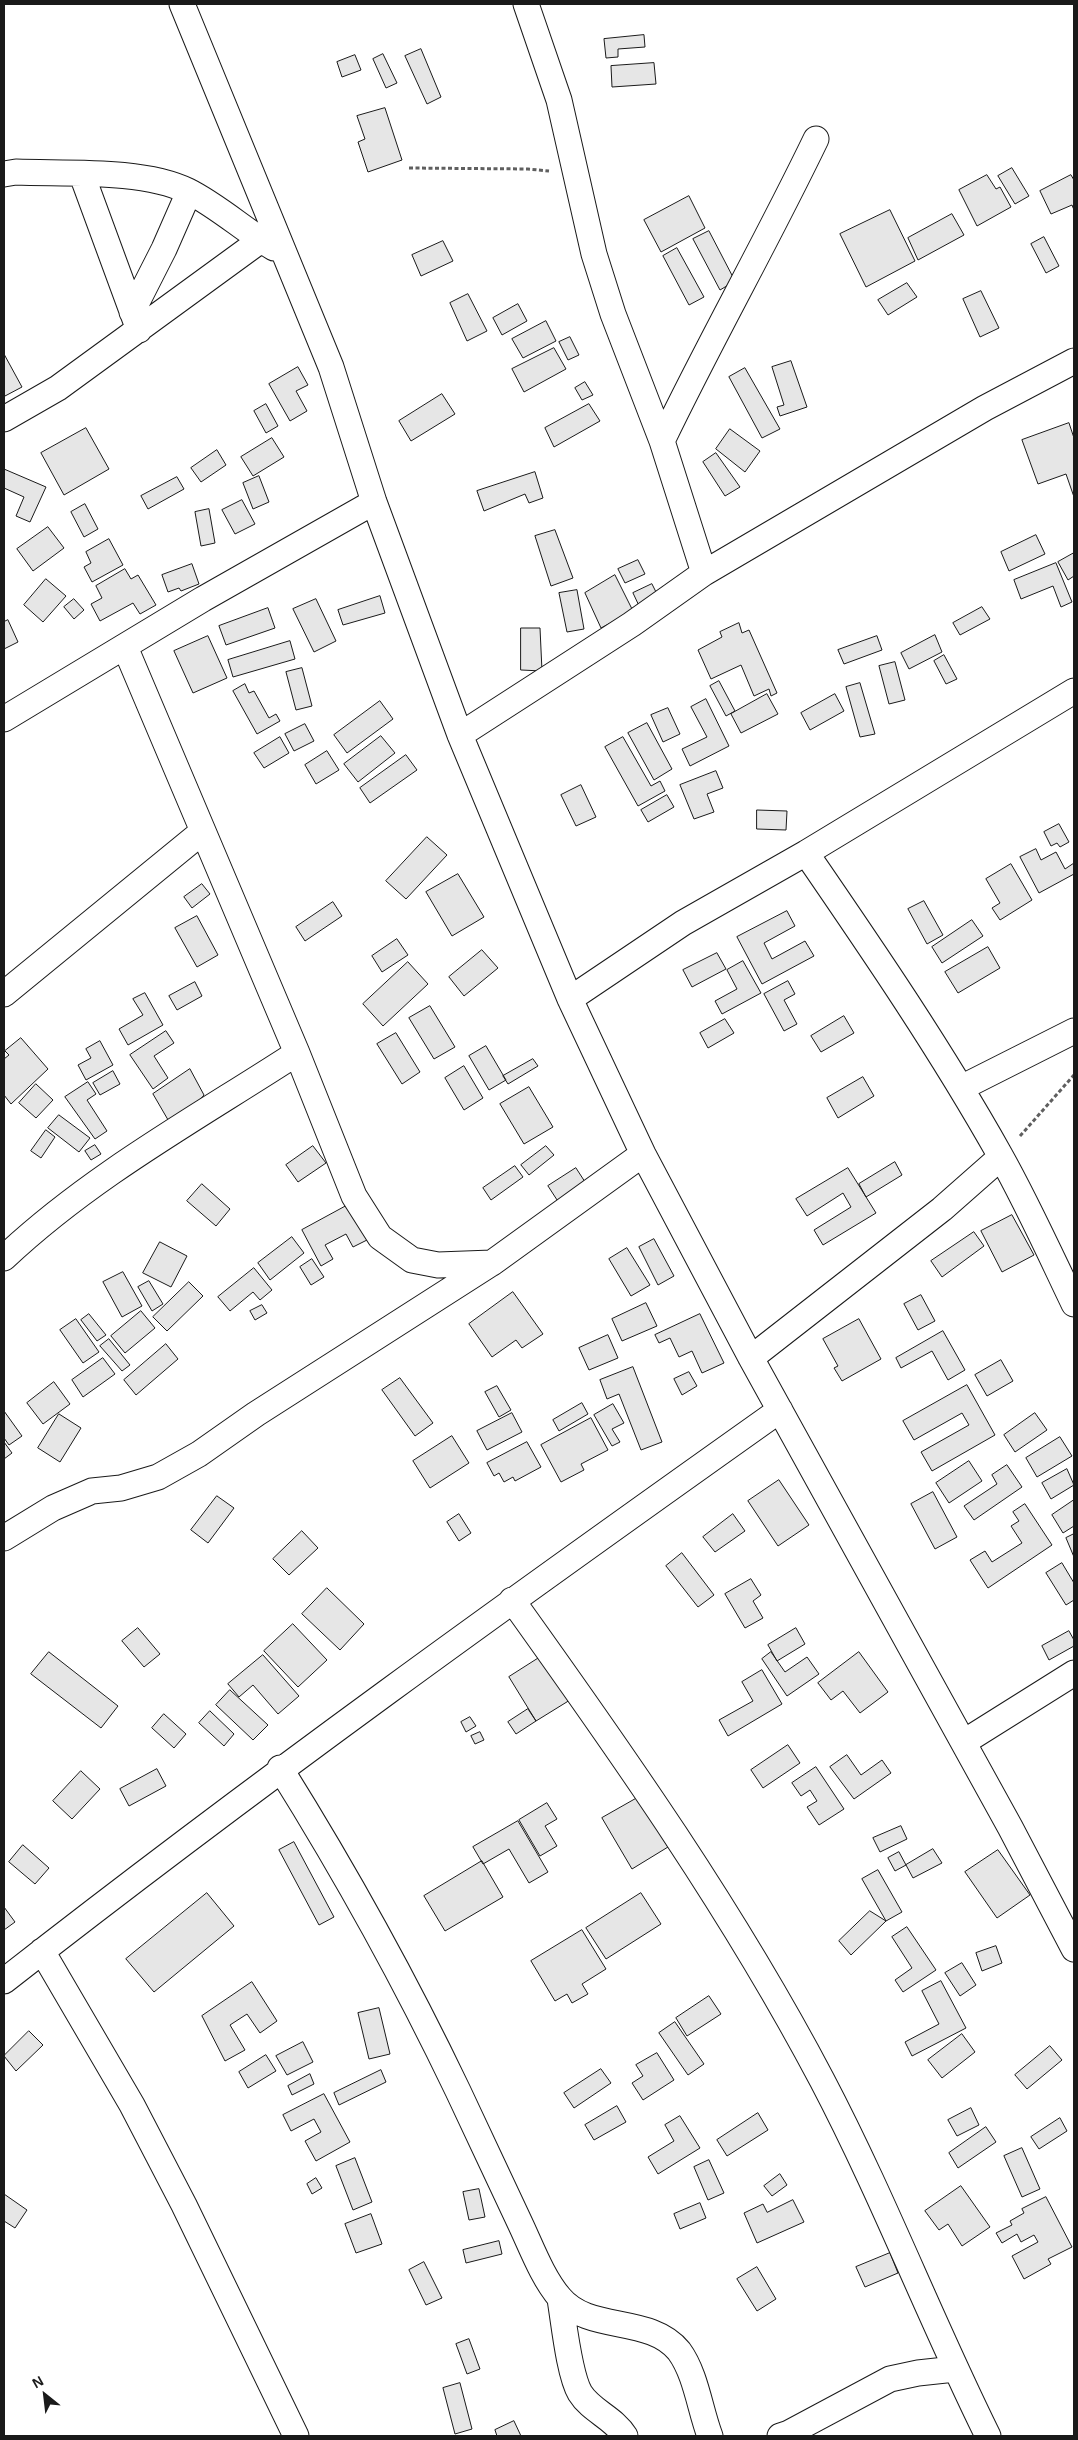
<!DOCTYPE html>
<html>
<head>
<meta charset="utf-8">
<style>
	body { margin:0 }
	#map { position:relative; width:1078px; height:2440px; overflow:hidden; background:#fff; font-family:Arial,sans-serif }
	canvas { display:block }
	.frame { position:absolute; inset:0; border:5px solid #1a1a1a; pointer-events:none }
	.north { position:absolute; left:20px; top:2370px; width:50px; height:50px; -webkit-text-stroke:4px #fff; paint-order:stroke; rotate:331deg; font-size:14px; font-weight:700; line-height:20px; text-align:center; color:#1a1a1a }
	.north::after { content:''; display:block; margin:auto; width:18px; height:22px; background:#1a1a1a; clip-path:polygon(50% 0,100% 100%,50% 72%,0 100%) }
</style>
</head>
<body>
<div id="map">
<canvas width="1078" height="2440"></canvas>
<div class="frame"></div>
<div class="north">N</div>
</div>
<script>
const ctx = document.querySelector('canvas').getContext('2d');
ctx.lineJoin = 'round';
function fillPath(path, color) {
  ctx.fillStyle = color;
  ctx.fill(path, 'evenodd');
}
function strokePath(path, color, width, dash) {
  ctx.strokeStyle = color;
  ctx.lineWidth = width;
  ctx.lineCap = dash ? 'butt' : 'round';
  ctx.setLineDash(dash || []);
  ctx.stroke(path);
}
const building = new Path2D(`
	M644,35l1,12 -27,2v8l-12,1 -2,-19z
	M421,49l20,48 -14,7 -22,-48z
	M383,54l14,29 -11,5 -13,-29z
	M355,55l6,15 -19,7 -5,-15z
	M654,63l2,21 -44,3 -1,-21z
	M385,108l17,52 -34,12 -10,-30 7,-3 -8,-23z
	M1012,168l17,28 -14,8 -17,-28z
	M987,175l9,14 4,-2 11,20 -34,19 -18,-36z
	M1071,175l3,5v30l-2,-5 -21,9 -11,-23z
	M689,196l16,32 -44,24 -17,-32z
	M890,210l25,51 -49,26 -26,-53z
	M952,214l12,21 -46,25 -10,-22z
	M709,231l26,50 -15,9 -27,-51z
	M1044,237l15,29 -13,7 -15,-29z
	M443,241l10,20 -32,15 -9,-21z
	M677,248l27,49 -15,8 -26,-49z
	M907,283l10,14 -29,18 -10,-15z
	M981,291l18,37 -19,9 -17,-38z
	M468,294l19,37 -20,10 -17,-38z
	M518,304l9,17 -25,14 -9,-17z
	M546,321l10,20 -33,17 -11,-19z
	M570,337l9,18 -11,5 -9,-18z
	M554,348l12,21 -42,23 -12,-23z
	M4,354l18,33 -17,9 -1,-2z
	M791,361l16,46 -27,9 -3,-9 7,-2 -12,-38z
	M298,367l10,18 -12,6 11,20 -17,10 -21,-37z
	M745,368l35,61 -18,9 -33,-61z
	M585,382l8,13 -11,5 -7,-12z
	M442,394l13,20 -44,27 -12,-20z
	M266,404l12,22 -12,7 -12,-22z
	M589,404l11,17 -46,26 -9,-19z
	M1069,423l5,15v59l-8,-23 -28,10 -16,-44z
	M86,428l23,41 -45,26 -23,-42z
	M730,429l30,22 -15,21 -29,-23z
	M272,438l12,19 -31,19 -12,-19z
	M217,450l9,15 -25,17 -10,-14z
	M716,453l24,34 -15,9 -22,-34z
	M4,469l42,18 -16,35 -14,-6 8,-19 -20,-9z
	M535,472l8,26 -14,5 -4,-9 -41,17 -7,-20z
	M259,476l10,26 -16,7 -10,-26z
	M177,477l7,12 -36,20 -7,-13z
	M242,500l13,24 -20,10 -13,-24z
	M85,504l13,25 -14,8 -13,-25z
	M209,509l6,34 -14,3 -6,-34z
	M48,527l16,21 -31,23 -16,-22z
	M555,530l18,48 -22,8 -16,-50z
	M1036,535l9,19 -36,17 -8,-19z
	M109,539l14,26 -31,17 -8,-15 7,-4 -5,-11z
	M1074,553v23l-6,4 -10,-18z
	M638,560l7,14 -20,9 -7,-14z
	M1056,563l16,39 -11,5 -8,-21 -32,13 -7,-19z
	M192,564l7,20 -18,7 -2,-3 -11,4 -6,-17z
	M125,569l6,10 7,-4 18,30 -16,9 -7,-11 -33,18 -9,-17 11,-6 -6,-12z
	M615,575l18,36 -32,17 -16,-35z
	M46,579l20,17 -23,26 -19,-17z
	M652,584l8,16 -19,10 -8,-17z
	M577,590l7,39 -17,3 -8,-39z
	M380,596l5,17 -42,12 -5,-15z
	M74,599l10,11 -10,9 -10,-12z
	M316,599l20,42 -22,11 -21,-43z
	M982,607l8,12 -30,16 -7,-12z
	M268,608l7,20 -49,17 -7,-19z
	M8,620l10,22 -14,7v-27z
	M739,623l3,10 7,-3 28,63 -6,3 -2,-7 -15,7 -13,-31 -30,14 -13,-29 24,-13 -2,-5z
	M521,628h19l2,43 -21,-1z
	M935,635l7,17 -33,17 -8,-16z
	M208,636l19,42 -34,15 -19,-42z
	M877,636l5,14 -38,14 -6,-14z
	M290,641l5,18 -62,18 -5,-17z
	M944,655l13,24 -11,5 -12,-23z
	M895,662l10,38 -16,4 -10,-38z
	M302,668l10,38 -16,4 -10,-38z
	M719,681l16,30 -9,5 -16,-30z
	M860,683l15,51 -15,3 -14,-50z
	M245,684l4,9 5,-2 15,27 7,-4 4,7 -23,13 -24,-43z
	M767,694l11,20 -37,19 -10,-19z
	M835,694l9,17 -34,19 -9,-17z
	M706,699l23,47 -39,20 -8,-17 25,-12 -16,-30z
	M380,701l13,18 -46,34 -13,-18z
	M668,708l12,26 -17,8 -12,-27z
	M647,723l25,46 -18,11 -26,-47z
	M305,724l9,17 -20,10 -9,-17z
	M381,736l14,17 -37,29 -14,-18z
	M280,737l9,16 -25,15 -10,-15z
	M623,737l28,49 9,-5 5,10 -27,15 -33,-59z
	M327,751l12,19 -23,14 -11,-19z
	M406,755l11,15 -47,33 -10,-15z
	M716,771l7,17 -16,6 7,18 -20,7 -14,-34z
	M581,785l15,32 -20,9 -15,-31z
	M667,795l7,12 -26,15 -7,-12z
	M757,810l30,1 -1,19 -29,-1z
	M1059,824l10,18 -9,5 -3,-4 -6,3 -7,-14z
	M427,837l20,18 -41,44 -20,-18z
	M1036,849l5,11 15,-8 9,17 9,-6v11l-35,19 -19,-36z
	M1011,864l21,36 -32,20 -8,-12 8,-5 -14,-24z
	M458,874l26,43 -32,19 -26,-44z
	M202,884l8,10 -18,14 -8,-11z
	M924,901l19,34 -16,9 -19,-35z
	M333,902l9,14 -37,25 -9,-14z
	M787,911l8,15 -31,17 8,16 33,-18 9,15 -52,28 -25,-47z
	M197,916l21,39 -21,12 -22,-39z
	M972,920l11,16 -41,27 -10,-16z
	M397,939l11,16 -26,17 -10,-16z
	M988,947l12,21 -42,25 -13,-21z
	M482,950l16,18 -34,28 -15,-19z
	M717,953l9,16 -34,18 -9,-17z
	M743,961l18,32 -39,21 -7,-13 22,-12 -10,-19z
	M408,962l20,22 -45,42 -20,-22z
	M788,981l7,13 -11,6 13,24 -13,7 -20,-37z
	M195,982l7,14 -25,14 -8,-14z
	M145,993l18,32 -35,20 -9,-16 24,-14 -10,-16z
	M430,1006l25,41 -21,12 -25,-41z
	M844,1016l10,17 -33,19 -10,-16z
	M725,1019l9,14 -26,15 -8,-15z
	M166,1031l8,12 -20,13 14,22 -15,11 -23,-34z
	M396,1033l24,39 -18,12 -25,-40z
	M21,1038l27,31 -37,35 -7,-9v-36l5,-4 -4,-4z
	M100,1041l13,24 -27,15 -8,-15 13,-7 -5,-9z
	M486,1046l20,34 -17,10 -20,-34z
	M533,1059l5,7 -30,18 -5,-8z
	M464,1066l19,32 -19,12 -19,-32z
	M190,1069l14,26 -16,19 -17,11 -18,-31z
	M113,1071l7,13 -20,11 -7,-12z
	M863,1077l11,19 -36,22 -11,-20z
	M88,1082l8,12 -9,6 20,31 -12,8 -30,-42z
	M36,1084l17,16 -17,18 -17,-15z
	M529,1087l24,40 -29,17 -24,-40z
	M59,1115l31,23 -11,14 -31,-24z
	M46,1130l9,7 -14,21 -10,-7z
	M95,1145l6,9 -10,6 -6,-9z
	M313,1146l13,17 -28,19 -12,-17z
	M546,1146l8,9 -25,20 -8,-10z
	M895,1162l7,13 -36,22 -7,-13z
	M515,1166l8,11 -32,23 -8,-12z
	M576,1168l11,17 -28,18 -11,-17z
	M848,1168l28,45 -53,32 -9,-15 37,-23 -8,-14 -36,23 -11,-17z
	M202,1184l28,25 -14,17 -29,-25z
	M348,1205l19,35 -14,7 -7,-13 -21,11 8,14 -12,7 -19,-36z
	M1012,1215l22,40 -32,17 -21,-41z
	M974,1232l10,14 -42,31 -11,-16z
	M292,1237l12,16 -34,27 -12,-17z
	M654,1239l20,37 -16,9 -19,-38z
	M160,1242l27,14 -16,31 -28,-14z
	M627,1248l23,37 -19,11 -22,-37z
	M312,1259l12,18 -13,8 -11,-18z
	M254,1268l18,22 -12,10 -7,-8 -23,19 -12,-14z
	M123,1272l19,34 -20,11 -19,-35z
	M149,1281l14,23 -11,7 -14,-24z
	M189,1282l14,14 -36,35 -14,-14z
	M513,1292l30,42 -21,14 -6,-8 -24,17 -23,-33z
	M921,1295l14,26 -17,9 -14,-26z
	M646,1303l11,23 -35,15 -10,-22z
	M262,1305l5,8 -12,7 -5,-9z
	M141,1311l14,17 -30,25 -14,-17z
	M89,1314l17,21 -9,6 -16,-21z
	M700,1314l24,49 -22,10 -10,-22 -13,6 -9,-19 -11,5 -4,-8z
	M76,1319l23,33 -16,11 -23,-33z
	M859,1319l22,40 -39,22 -8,-13 4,-2 -15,-27z
	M943,1331l22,39 -17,10 -16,-29 -31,17 -5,-10z
	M608,1335l10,23 -29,12 -10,-22z
	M109,1339l21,26 -8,6 -22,-25z
	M166,1344l12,15 -42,36 -12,-15z
	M103,1358l12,16 -32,23 -11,-17z
	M1001,1360l12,21 -26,15 -12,-21z
	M633,1367l29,75 -21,8 -22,-56 -12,5 -7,-19z
	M689,1372l8,14 -15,9 -8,-16z
	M400,1378l33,45 -18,13 -33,-46z
	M54,1382l16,22 -27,20 -16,-21z
	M967,1385l28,50 -63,36 -11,-19 48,-27 -7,-12 -48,27 -11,-19z
	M497,1386l14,24 -12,7 -14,-25z
	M582,1403l6,11 -29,17 -6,-11z
	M613,1404l11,19 -12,6 8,13 -8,4 -18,-31z
	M4,1411l18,25 -13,9 -5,-7z
	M512,1413l10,19 -35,18 -10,-19z
	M1035,1413l12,17 -32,22 -11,-17z
	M59,1414l22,14 -21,34 -22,-14z
	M591,1418l17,32 -27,14 3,6 -23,12 -20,-37z
	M452,1436l17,27 -39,25 -17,-27z
	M1060,1437l12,19 -35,21 -11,-19z
	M4,1442l8,11 -8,6z
	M527,1442l14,25 -26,14 -2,-4 -9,5 -5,-9 -5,3 -7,-13z
	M969,1461l13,20 -33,22 -13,-20z
	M1007,1465l15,22 -48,33 -10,-14 33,-22 -5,-9z
	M1067,1469l7,16 -23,14 -9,-16z
	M779,1480l30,45 -31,21 -30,-45z
	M933,1492l24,45 -22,12 -24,-45z
	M217,1496l17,12 -26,35 -17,-13z
	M1074,1500v26l-11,7 -11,-18z
	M1025,1504l27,41 -64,43 -18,-28 15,-9 7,11 30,-19 -11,-17 8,-5 -6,-9z
	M459,1514l12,19 -12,8 -12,-19z
	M733,1514l12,17 -30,21 -12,-15z
	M302,1531l16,17 -29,27 -16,-16z
	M1074,1534v23l-8,-19z
	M682,1553l32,42 -16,12 -32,-41z
	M1062,1563l12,20v17l-8,5 -20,-32z
	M751,1579l10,16 -8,6 10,17 -18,10 -20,-34z
	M327,1588l37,36 -24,26 -38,-36z
	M293,1624l34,36 -29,27 -34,-36z
	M138,1628l22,26 -16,13 -22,-26z
	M796,1628l9,16 -28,17 -9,-16z
	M1069,1631l5,9v6l-25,14 -7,-14z
	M49,1652l69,54 -17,22 -70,-54z
	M771,1652l14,20 22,-15 12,17 -32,22 -25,-37z
	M859,1652l29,40 -28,21 -17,-22 -12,9 -13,-17z
	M263,1655l36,41 -21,18 -25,-29 -14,12 -11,-13z
	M542,1656l28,44 -34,21 -27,-44z
	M762,1670l20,34 -54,32 -9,-16 34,-19 -11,-19z
	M230,1690l38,35 -15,15 -37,-35z
	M528,1709l8,12 -20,13 -8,-12z
	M210,1711l24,23 -10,12 -25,-23z
	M164,1714l22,20 -12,14 -22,-20z
	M470,1717l6,9 -10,6 -5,-10z
	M480,1732l4,8 -9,4 -4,-8z
	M788,1745l12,18 -37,25 -12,-18z
	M847,1755l14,20 21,-15 9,13 -37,26 -24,-32z
	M816,1767l28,42 -25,16 -12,-18 10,-6 -7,-11 -9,6 -9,-13z
	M157,1769l9,17 -37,20 -9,-17z
	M81,1771l19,18 -28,30 -19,-18z
	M639,1797l29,50 -36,22 -30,-51z
	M547,1803l10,16 -12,7 12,20 -17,10 -21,-36z
	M518,1821l30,51 -19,11 -20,-34 -26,15 -10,-17z
	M901,1826l6,13 -27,13 -7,-14z
	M294,1842l40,75 -15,8 -40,-75z
	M23,1845l26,23 -14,16 -26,-22z
	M933,1849l9,14 -29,15 -7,-13z
	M998,1850l32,45 -33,23 -32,-46z
	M899,1852l7,13 -11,6 -7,-13z
	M482,1861l21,36 -58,34 -21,-35z
	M878,1870l24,42 -16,9 -24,-42z
	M207,1893l27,33 -80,66 -28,-33z
	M641,1893l20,31 -55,35 -20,-31z
	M4,1907l11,15 -11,8z
	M870,1911l16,10 -35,34 -12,-14z
	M907,1927l29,43 -33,22 -8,-12 17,-12 -20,-31z
	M582,1930l24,39 -24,15 6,10 -16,9 -5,-9 -12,7 -24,-40z
	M996,1946l6,17 -20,8 -6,-18z
	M962,1963l14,22 -16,11 -15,-23z
	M941,1981l25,47 -54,28 -7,-14 34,-18 -17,-33z
	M252,1982l25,39 -17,12 -13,-19 -17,11 15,25 -20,11 -23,-45z
	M709,1996l12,18 -34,22 -11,-18z
	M379,2008l11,46 -21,5 -11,-46z
	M675,2022l29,42 -16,11 -29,-42z
	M29,2031l14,14 -27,26 -12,-15z
	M962,2034l13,18 -33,26 -14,-18z
	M303,2042l10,20 -26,13 -11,-19z
	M1050,2046l12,14 -35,29 -12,-14z
	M657,2053l17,27 -31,20 -11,-17 11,-7 -7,-11z
	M266,2055l10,16 -28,17 -9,-16z
	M601,2069l10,14 -37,25 -10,-15z
	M381,2070l5,12 -47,23 -5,-12z
	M310,2074l4,10 -22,11 -4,-9z
	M324,2094l26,48 -34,19 -11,-20 16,-9 -7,-13 -23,12 -8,-16z
	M617,2106l9,16 -32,18 -9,-15z
	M971,2108l8,17 -22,11 -9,-16z
	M758,2113l10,17 -41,26 -10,-16z
	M680,2116l20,32 -42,26 -10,-17 26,-16 -9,-16z
	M1060,2118l7,13 -28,18 -8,-12z
	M986,2127l10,15 -38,26 -9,-15z
	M1022,2148l18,41 -18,8 -18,-41z
	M355,2158l17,44 -19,8 -17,-44z
	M709,2160l15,33 -16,7 -14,-33z
	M780,2174l7,11 -15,11 -8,-10z
	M316,2178l6,10 -10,6 -5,-10z
	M961,2186l29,41 -28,19 -14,-22 -9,6 -14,-19z
	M479,2189l6,28 -16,3 -6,-28z
	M4,2194l23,16 -12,18 -11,-7z
	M1046,2197l26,50 -24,12 3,5 -27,15 -12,-23 26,-14 -4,-7 -13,7 -4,-8 -15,9 -6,-10 16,-8 -2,-4 14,-8 -2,-4z
	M793,2200l11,22 -47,21 -13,-30 19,-9 4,8z
	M700,2203l6,15 -26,11 -6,-15z
	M371,2214l11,30 -26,9 -11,-29z
	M499,2241l3,13 -36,9 -3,-13z
	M890,2253l8,20 -33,14 -9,-20z
	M424,2262l18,36 -16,7 -17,-35z
	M757,2267l19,32 -19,12 -20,-32z
	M469,2339l11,30 -13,5 -11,-30z
	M460,2383l12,46 -17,5 -12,-46z
	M514,2421l7,15h-24l-2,-6z`);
const path = new Path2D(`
	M409,168l119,1 21,2
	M1020,1136l54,-61`);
const street = new Path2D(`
	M182,4l149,363 43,135 86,233 110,264 73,155 108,204 259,469 64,122
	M526,4l33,96 35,154 19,60 49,127 42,132
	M4,174l12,-2c51,2 127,-3 172,19 30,15 57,40 86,57
	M82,175l57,155
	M132,312l32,-63 25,-57
	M4,419l54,-31 203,-148
	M662,441c49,-102 105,-200 154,-302
	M125,647l172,406 57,143 26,41 32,23 26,5 54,-2
	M4,719l199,-120 171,-97
	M460,735l172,-111 72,-51 281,-165 89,-47
	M806,853c68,99 135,197 194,302 27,48 50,99 74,149
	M4,994l198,-162
	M570,999l113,-76 123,-70 268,-162
	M961,1088l113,-57
	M4,1258c87,-82 193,-140 293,-205
	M751,1358l191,-149 59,-52
	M4,1538l49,-30 39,-17 29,-3 37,-11 41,-23 57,-40 236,-151 151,-109
	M512,1600c111,155 221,311 310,480 61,116 108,239 166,356
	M964,1742l110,-69
	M280,1768c65,104 125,212 178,323 20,43 41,87 61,130 12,25 23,56 41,77 29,35 90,17 119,53 17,23 21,59 31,85
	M42,1951l90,154 52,100 112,231
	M4,1981c253,-198 514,-385 776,-571
	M560,2299c4,24 9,75 20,94 11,18 34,25 45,43
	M780,2436l9,-3 101,-54 28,-6 37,-4`);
fillPath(building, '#e6e6e6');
strokePath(building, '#1a1a1a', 1);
strokePath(street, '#1a1a1a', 27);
strokePath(path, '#5f5f5f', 3, [4, 2.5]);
strokePath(street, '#fff', 25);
</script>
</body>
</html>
